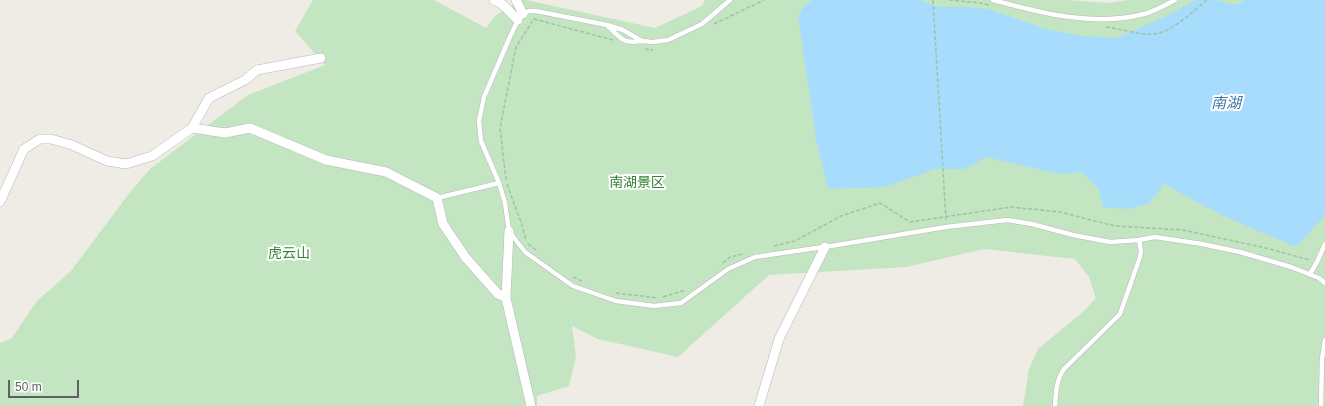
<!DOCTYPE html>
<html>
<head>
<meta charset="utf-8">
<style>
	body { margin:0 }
	#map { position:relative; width:1325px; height:406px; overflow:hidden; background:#efece5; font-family:Helvetica,sans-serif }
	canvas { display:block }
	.scale { position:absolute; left:8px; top:380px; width:71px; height:18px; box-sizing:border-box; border:2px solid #5d6165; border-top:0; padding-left:5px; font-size:12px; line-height:14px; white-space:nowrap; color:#5d6165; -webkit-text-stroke:3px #fff; paint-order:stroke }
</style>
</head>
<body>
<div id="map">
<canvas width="1325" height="406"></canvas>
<div class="scale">50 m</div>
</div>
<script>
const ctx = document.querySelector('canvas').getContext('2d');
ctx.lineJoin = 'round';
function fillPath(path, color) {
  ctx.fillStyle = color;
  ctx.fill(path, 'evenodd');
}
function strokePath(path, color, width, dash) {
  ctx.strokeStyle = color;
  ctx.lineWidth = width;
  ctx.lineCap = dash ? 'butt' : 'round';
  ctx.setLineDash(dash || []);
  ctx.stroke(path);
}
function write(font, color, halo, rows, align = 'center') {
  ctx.font = font + ' Helvetica,"Noto Sans SC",sans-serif';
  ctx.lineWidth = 4;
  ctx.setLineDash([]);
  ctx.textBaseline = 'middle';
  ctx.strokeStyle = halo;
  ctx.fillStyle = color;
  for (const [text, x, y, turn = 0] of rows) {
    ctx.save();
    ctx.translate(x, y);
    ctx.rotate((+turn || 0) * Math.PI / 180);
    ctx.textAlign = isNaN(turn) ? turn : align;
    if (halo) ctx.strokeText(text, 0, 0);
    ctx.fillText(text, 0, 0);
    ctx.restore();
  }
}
const green = new Path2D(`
	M313,0h121l52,28 9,-12 26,-16h5l129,28 47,-22 3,-6h362l42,3 20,-3h196v406h-302l6,-37 9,-20 45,-37 13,-14 -7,-21 -14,-18 -91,-10 -78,18 -137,8 -91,82 -80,-18 -26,-13 4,30 -7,30 -32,10v10h-537v-63l12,-5 24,-36 35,-31 60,-80 19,-22 98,-74 77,-30 -30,-34z`);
const water = new Path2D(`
	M812,0h109l17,7h25l26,2 56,20 37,7 35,2 52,-23 27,-15h21l13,4h7l9,-4h79v215l-24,27 -7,4 -71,-30 -59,-32 -16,20 -23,5 -22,-2 -5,-19 -17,-16 -21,2 -74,-17 -21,12h-30l-50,18 -57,2 -11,-45 -19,-128 6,-10z`);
const path = new Path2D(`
	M933,0l13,221
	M949,0l32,3 8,2
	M714,24l50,-24
	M1106,27c14,2 27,6 40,7 23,3 44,-21 61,-34
	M645,49l8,1
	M506,180l-6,-52 16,-81 18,-28 79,21
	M507,184l15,41 4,16
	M528,244l8,6
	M774,246l21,-5 46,-25 39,-13 30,19 101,-15 49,5 55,14 68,4 87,19 40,11
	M723,263l7,-6 13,-3
	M573,277l11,5
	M616,293l42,5
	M663,297l23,-7`);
const lane = new Path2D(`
	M730,0l-28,24 -34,16 -15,2 -11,-1 -19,-11 -16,-5 -71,-14h-7l-6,3 -5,6 -9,19 -25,58 -5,24 2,20 18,42 6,20 4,28 16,21 48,34 43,15 38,5 27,-3 47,-34 27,-12 82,-12 109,-18 61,-7 25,4 41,11 37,7 29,-2 16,-3 47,7 38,8 51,15 28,11 6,5
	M993,0c48,13 101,27 151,14 11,-3 21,-9 31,-14
	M608,26c14,13 14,18 34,15
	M437,198l62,-15
	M1310,274l7,-12 8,-18
	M1055,406c1,-13 1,-26 9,-37l56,-55 20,-57 1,-6 -2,-11
	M1321,406l1,-47 3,-19`);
const street = new Path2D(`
	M494,0l7,3 17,17
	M516,0l7,14
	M192,128l33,5 25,-5 76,32 60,12 51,26 6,26 23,34 32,36 8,4
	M0,202l24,-53 16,-10h11l21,6 35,16 19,3 26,-8 40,-28 17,-30 36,-18 12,-10 64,-12
	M509,231l-3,67 25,108
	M759,406l20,-67 46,-92`);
const parkNames = [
	["南湖景区",637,183],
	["虎云山",289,254]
];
const waterNames = [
	["南湖",1226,104]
];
fillPath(green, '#c4e5c2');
fillPath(water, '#a7dcfd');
strokePath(lane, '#b5b8bb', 5.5);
strokePath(street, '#b5b8bb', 10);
strokePath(path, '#9bc6a5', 1.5, [4, 2]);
strokePath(lane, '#fff', 4.5);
strokePath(street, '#fff', 9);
write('14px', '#388237', '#fff', parkNames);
write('italic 15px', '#4178a6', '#fff', waterNames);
</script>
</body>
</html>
